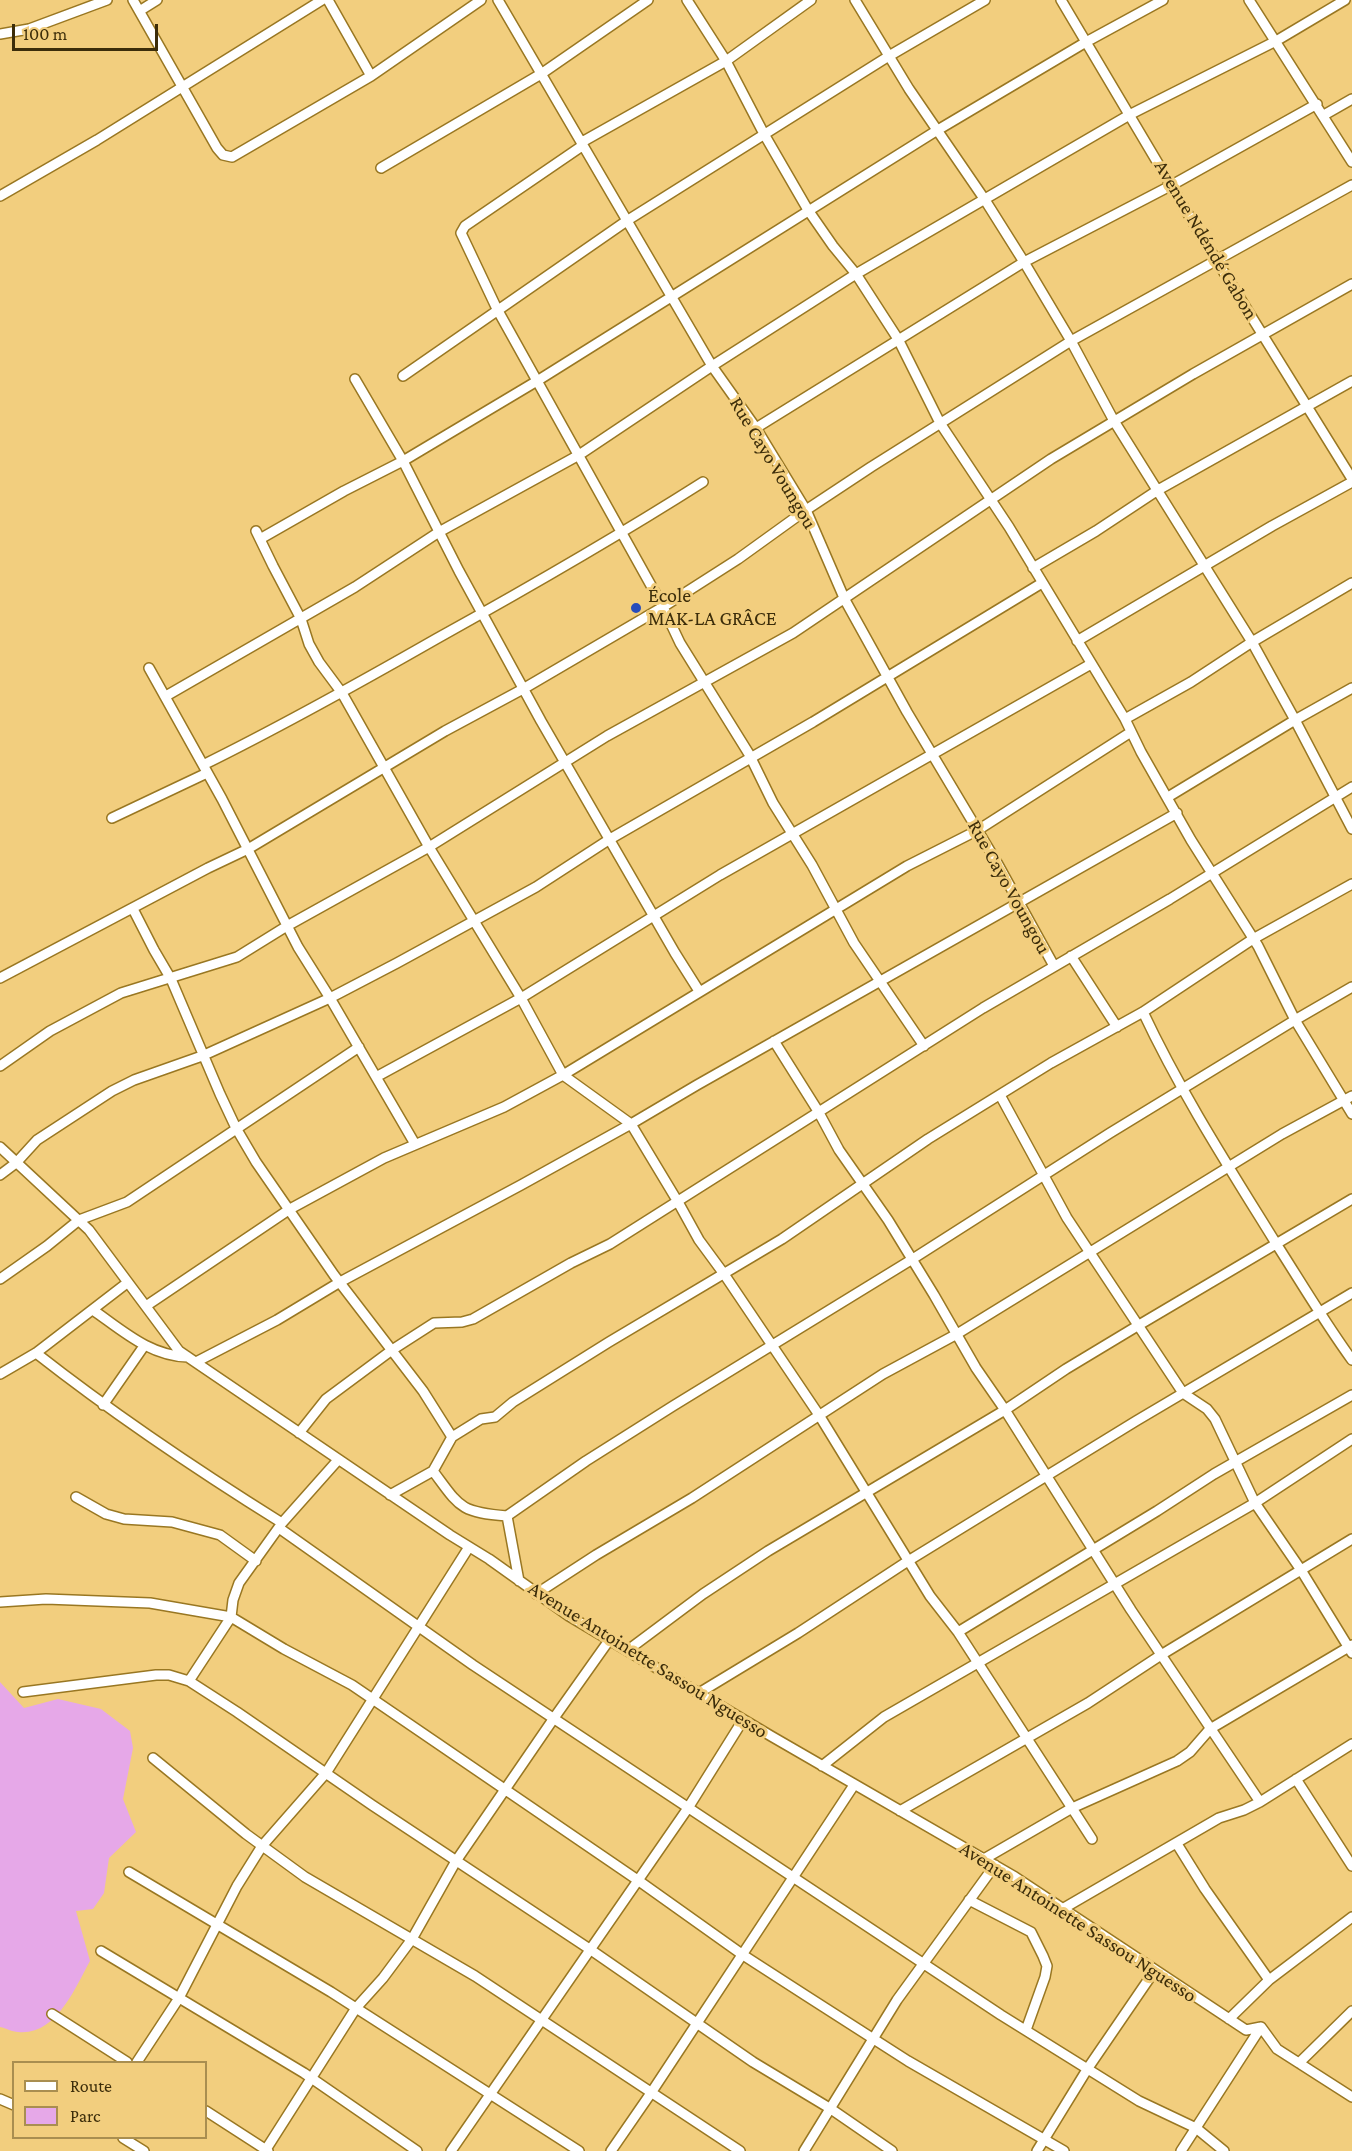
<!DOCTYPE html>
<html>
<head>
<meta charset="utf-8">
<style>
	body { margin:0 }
	#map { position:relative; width:1352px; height:2151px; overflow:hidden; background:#f2ce7e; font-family:"Crimson Pro",serif }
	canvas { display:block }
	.legend { position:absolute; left:12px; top:2061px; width:195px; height:78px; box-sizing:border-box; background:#f2ce7e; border:2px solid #a98e50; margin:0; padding:8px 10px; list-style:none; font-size:18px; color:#3c2d0a }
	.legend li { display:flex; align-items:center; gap:12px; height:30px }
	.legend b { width:30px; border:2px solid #a98e50 }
	.scale { position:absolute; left:12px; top:24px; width:146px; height:27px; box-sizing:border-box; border:3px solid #3c2d0a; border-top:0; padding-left:8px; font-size:18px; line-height:21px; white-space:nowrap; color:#3c2d0a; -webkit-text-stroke:4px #f2ce7e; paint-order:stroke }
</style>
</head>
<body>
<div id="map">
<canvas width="1352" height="2151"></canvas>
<ul class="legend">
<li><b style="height:8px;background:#fff"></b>Route</li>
<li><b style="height:16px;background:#e6a8e8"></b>Parc</li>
</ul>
<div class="scale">100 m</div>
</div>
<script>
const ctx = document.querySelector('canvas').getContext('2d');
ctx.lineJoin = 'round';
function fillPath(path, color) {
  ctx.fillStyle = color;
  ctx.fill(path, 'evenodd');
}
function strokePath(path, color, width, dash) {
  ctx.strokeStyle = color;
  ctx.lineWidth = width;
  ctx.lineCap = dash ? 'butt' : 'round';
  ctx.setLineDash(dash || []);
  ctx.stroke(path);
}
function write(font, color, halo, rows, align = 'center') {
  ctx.font = font + ' "Crimson Pro",serif';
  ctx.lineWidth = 6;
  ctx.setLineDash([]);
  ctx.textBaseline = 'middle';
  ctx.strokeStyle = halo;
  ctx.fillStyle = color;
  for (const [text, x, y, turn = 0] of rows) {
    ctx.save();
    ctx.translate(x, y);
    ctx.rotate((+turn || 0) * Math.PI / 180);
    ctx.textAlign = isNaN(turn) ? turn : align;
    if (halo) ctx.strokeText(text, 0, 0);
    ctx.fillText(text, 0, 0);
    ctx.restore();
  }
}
const green = new Path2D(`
	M0,1682l24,26 34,-9 43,10 29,22 3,17 -10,51 13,33 -27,26 -5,35 -11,16 -17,2 14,50c-15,27 -34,75 -72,71 -6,0 -12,-4 -18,-5z`);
const minor = new Path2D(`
	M133,0l84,148 6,7 9,2 139,-81 110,-76
	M328,0l43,76
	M498,0l214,366 44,62 50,82 39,90 62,112 89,149 58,105
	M687,0l39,61 38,73 44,76 25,36 23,28 42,65 42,84 69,104 116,192 16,33 50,88 67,106 37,74 57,94
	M855,0l54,89 76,111 39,62 47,79 43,80 138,221 43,78 57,109
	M1061,0l133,224 158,255
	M1249,0l103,162
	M141,10l16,-10
	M0,34l29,-5 78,-29
	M1324,115l28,-16
	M582,142l144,-81 85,-61
	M582,146l-117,80 -4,7 36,76 166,298 17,36 69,111 24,49 39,62 42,78 70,103
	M381,168l160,-94 107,-74
	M0,196l97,-56 225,-140
	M403,376l225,-156 261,-164 96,-56
	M355,379l48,82 56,110 82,150 134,232 24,38
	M756,428l268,-166 148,-77 145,-81
	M256,531l17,35 28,53 8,25 10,18 23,31 87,154 92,151 42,77 68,49 47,78 21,38 25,34 95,141 111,181 28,36 134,207
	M260,539l84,-48 59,-30 134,-80 399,-250 150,-89 77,-42
	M1033,568l63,-37 62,-41 194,-109
	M1077,641l195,-115 80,-44
	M149,668l73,131 76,148 32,51 85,146
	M166,696l189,-109 84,-55 140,-77 133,-89 144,-92 275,-160 145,-73 69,-41
	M1125,719l66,-37 61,-40 100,-59
	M203,765c79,-39 156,-82 233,-126 90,-50 179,-101 267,-157
	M1168,797l127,-77 57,-32
	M112,818l95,-45
	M133,909l21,41 17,29 49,115 16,34 20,34 78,113 89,116 29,46 -19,34 -43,24
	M1071,956l46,71
	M0,978l208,-110 40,-19 197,-118 78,-42 140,-82 75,-48 68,-49 65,-43 200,-126 281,-156
	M1143,1012c38,81 87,157 134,233 25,39 48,78 75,115
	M774,1041l44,70 21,39 49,70 46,75 42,73 29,42 126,200 129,192
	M0,1066l50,-35 71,-38 116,-36 50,-31 142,-79 178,-111 186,-103 258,-174 142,-85 159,-90
	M376,1077l145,-79 199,-123 371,-211
	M1000,1095l67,123 116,175 24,16 8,10 40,84 46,67 51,83
	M0,1147l89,83 90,121 271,184 39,24 80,57 202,120 244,141 231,153 15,-3 16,22 75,48
	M0,1175l16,-12 21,-23 75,-49 22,-11 68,-24 128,-58 67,-35 139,-76 74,-48 203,-117 229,-139
	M0,1279l47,-33 32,-26 48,-18 232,-155
	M146,1306l144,-97 94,-51 120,-51 59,-32 344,-209 71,-36 153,-98
	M93,1310c30,21 57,46 95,47
	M36,1353c79,62 161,117 246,170
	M196,1362l81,-42 63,-38 181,-97 110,-61 66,-39 480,-272
	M0,1374l36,-21 91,-70
	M103,1405l41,-59
	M299,1433l27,-34 66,-49 42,-27 28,-1 11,-3 98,-56 39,-19 373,-236 187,-109 182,-112
	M452,1437l29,-18 14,-2 18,-15 96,-60 173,-103 146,-100 123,-76 92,-51 110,-73 99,-55
	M433,1471c27,36 26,41 74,45l12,65
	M76,1497l30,17 18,5 48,3 48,13 36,26
	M507,1516l79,-55 87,-55 238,-146 199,-127 185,-113 57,-33
	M279,1528l194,137 528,350 138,86 57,27 28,23
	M536,1594l60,-39 96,-57 191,-124 74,-40 325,-200 70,-38
	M0,1602l46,-3 104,4 81,14 53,32 68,36 287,196 104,74 62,40 103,66 156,90
	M958,1632l199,-121 57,-37 138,-79
	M628,1650l75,-56 65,-43 237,-141 61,-41 73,-44 213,-126
	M189,1681l42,-64 2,-17 6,-17 43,-60 56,-63
	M23,1692l133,-17h13l20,6 48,31 135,93 219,145 162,112 78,47 61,42
	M699,1693l99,-60 110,-72 228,-140 216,-128
	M153,1758l93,76 59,43 170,99 265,175
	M822,1766l62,-49 371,-214 97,-64
	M1296,1779l56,87
	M900,1811l188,-108 73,-48 191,-116
	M1177,1844l28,45 64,91
	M984,1859l88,-51 105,-47 13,-9 20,-23 142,-84
	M129,1872l202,120 248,159
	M969,1900l62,32 12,24 4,10 -2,11 -19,53
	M1064,1908l155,-90 25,-8 16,-8 92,-58
	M101,1951l203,122 113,78
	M52,2014l75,48
	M1229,2019l40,-39 83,-63
	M137,2062l42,-64 58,-112 25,-40 64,-73 143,-226
	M1299,2063l53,-52
	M0,2099l14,6
	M206,2111l62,40
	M123,2138l21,13
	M265,2151l91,-143 27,-30 29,-39 44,-78 98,-143 56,-79
	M451,2151l237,-343 55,-88
	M611,2151l40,-58 203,-308
	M804,2151l93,-151 98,-135
	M1037,2151l51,-83 67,-98
	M1181,2151l80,-124`);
const markers = [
	[636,608,6,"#274cbb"]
];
const streetNames = [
	["Avenue Ndéndé Gabon",1206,240,59],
	["Rue Cayo Voungou",773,463,59],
	["Rue Cayo Voungou",1009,887,61],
	["Avenue Antoinette Sassou Nguesso",648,1660,32],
	["Avenue Antoinette Sassou Nguesso",1078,1922,33]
];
const poiNames = [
	["École",648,596],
	["MAK-LA GRÂCE",648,619]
];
fillPath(green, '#e6a8e8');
strokePath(minor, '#972', 12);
strokePath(minor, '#fff', 9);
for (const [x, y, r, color] of markers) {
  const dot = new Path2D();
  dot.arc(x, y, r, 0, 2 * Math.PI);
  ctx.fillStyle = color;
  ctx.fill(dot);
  strokePath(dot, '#f2ce7e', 2);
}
write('20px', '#3c2d0a', '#f2ce7e', streetNames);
write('20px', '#3c2d0a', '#f2ce7e', poiNames, 'left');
</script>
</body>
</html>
